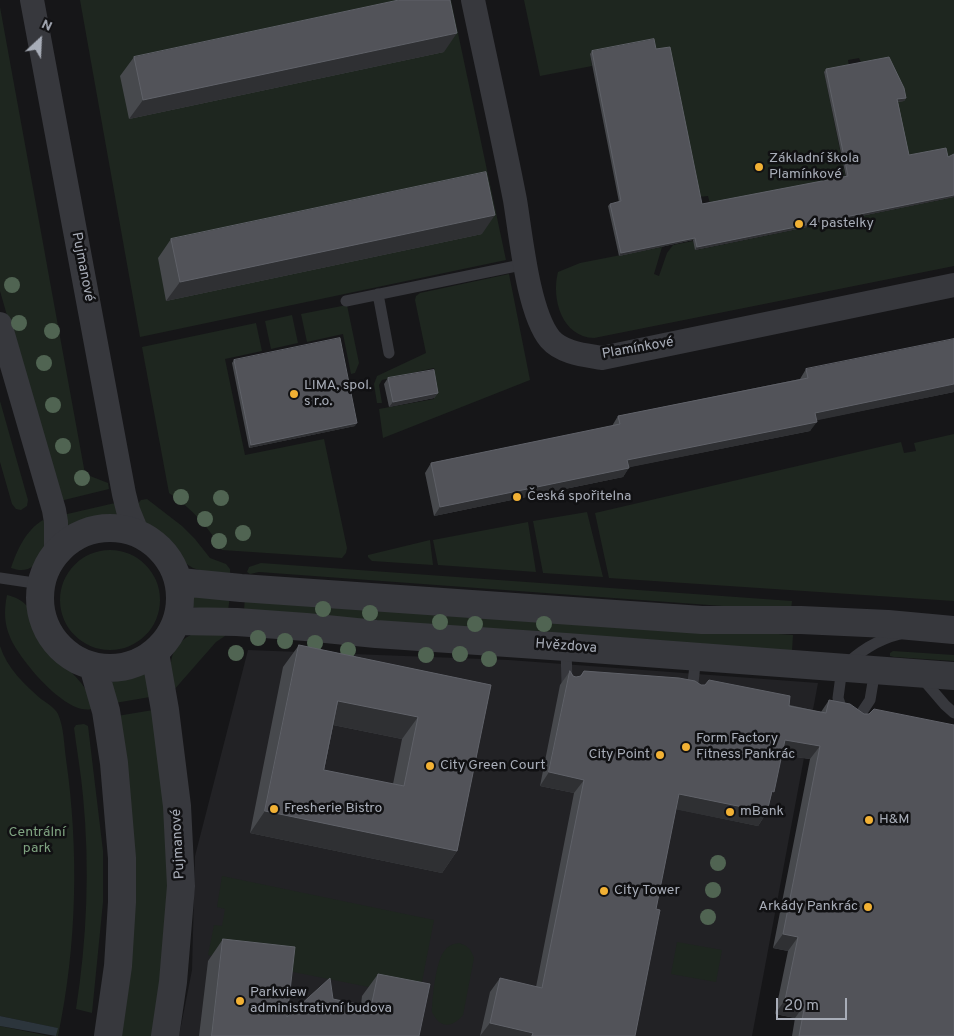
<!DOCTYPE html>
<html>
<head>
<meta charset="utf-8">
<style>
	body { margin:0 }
	#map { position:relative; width:954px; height:1036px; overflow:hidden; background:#161618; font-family:Overpass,sans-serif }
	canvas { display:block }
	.north { position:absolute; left:15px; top:15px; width:50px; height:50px; -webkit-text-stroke:4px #111113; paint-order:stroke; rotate:25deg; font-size:14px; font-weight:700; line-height:20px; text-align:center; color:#a8adb8 }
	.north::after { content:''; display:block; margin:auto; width:18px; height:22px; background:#a8adb8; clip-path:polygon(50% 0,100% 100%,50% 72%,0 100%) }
	.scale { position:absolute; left:776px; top:998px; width:71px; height:22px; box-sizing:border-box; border:2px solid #a8adb8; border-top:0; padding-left:6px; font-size:15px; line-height:18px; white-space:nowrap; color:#a8adb8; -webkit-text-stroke:4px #111113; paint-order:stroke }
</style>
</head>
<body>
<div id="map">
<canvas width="954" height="1036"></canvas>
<div class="north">N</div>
<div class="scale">20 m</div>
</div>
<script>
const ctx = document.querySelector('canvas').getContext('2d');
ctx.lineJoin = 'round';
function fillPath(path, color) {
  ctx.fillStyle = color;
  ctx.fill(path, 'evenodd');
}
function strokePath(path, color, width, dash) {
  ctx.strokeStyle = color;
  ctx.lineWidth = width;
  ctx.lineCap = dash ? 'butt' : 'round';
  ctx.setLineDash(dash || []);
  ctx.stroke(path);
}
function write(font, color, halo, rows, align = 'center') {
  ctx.font = font + ' Overpass,sans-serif';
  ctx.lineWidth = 5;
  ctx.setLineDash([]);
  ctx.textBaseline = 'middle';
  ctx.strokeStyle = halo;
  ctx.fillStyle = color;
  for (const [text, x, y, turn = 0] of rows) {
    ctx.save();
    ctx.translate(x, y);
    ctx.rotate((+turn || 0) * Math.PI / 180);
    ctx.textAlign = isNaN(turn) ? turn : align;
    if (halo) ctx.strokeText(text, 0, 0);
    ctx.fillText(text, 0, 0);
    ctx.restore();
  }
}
const built = new Path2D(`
	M248,650l261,10 309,23 -66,353h-573l13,-66 3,-114z`);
const green = new Path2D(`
	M80,0h371l55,260 -366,77z
	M524,0h430v156l-46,10 -49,-108 -11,2 1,7 -25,5 22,107 -136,25 -2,-8 -10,1 -108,-143 2,12 -52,10z
	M0,7l85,467 23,9 1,6 -49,12 -60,-210z
	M954,197v69l-360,72c-32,-1 -43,-39 -36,-66l22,-9 82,-16 -8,27 5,2 8,-23 6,-8 20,-4 3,9z
	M509,274l21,106 -147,58 -4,-29 55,-10 -4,-24 5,-1 -1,-6 -52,12 -3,5 3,18h-5l-3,-19 3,-8 49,-23 -11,-53 1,-4 4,-3z
	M347,305l12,58 -4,10 -4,1 -8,-40 -36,8 -6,-28z
	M292,315l6,28 -27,6 -6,-28z
	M256,323l6,28 -37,8 20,96 79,-16 23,109 -1,5 -4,5 -120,-8c-14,-24 -30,-41 -53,-57l-27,-146z
	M0,401l28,99 -1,6 -6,4 -5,-1 -4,-5 -12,-42z
	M954,434v167l-345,-23 -14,-65 306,-71 3,11 12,-2 -2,-8z
	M147,499l35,27 13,13 15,19 16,6 4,5v4l-24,-1 -13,-4 -8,-5 -12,-9 -30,-32 -6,-17 4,-5z
	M115,503l3,12 -1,5 -30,4 -20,7 -4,-16z
	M587,512l16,65 -60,-4 -10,-52z
	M43,520c9,14 1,43 -15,49 -6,2 -11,1 -17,-1 6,-18 15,-38 32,-48z
	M528,522l8,50 -98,-7 -5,-25z
	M430,540l3,25 -61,-4 -4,-4v-2z
	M60 600a50 50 0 1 1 100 0a50 50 0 1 1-100 0Z
	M261,563l531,38 -1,10 -532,-39 -9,2 -3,-2 2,-5z
	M191,592l39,4 -2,15 -39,-4z
	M7,595c8,2 15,5 20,11 8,10 9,27 18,39 18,25 39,30 49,63 -25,12 -76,-50 -84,-71 -6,-14 -6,-27 -3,-42z
	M245,596l548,39 -1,16 -548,-40z
	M227,631l-2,5 -9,6 -43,49c-3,-22 -7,-44 18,-56 9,-4 25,-3 36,-4z
	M0,646c7,22 24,38 41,53 6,4 14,9 17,15 6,13 6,32 8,45 13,91 11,187 -8,277h-2l1,-8 -57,-12z
	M893,651l61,4v6l-60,-4 -4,-1v-3z
	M146,673l4,24 -35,6 -5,-21 17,-3z
	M153,710l16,98 2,79 -14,149h-40v-320z
	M84,724l4,2 15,125v51l-11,111 -16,-4c11,-70 14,-141 7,-213 -2,-22 -6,-45 -9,-68l2,-3z
	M222,876l212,44 -15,77 -211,-42 6,-30 8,1 3,-17 -8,-2z
	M677,942l45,8 -6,32 -45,-8z
	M459,943c9,3 12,6 15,15l-11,57c-11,13 -23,14 -31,-3 0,-13 4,-53 13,-62 4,-5 9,-6 14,-7z
	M0,1026l49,10h-49z`);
const water = new Path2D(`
	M0,1016l58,12 -2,8 -56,-10z`);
const service = new Path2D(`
	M378,294l11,59
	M346,301l180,-37
	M0,578l41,6
	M566,647l1,37
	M875,670l-5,30 -14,21 -14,-11 -4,-12 4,-30c17,-16 34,-28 58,-34
	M921,677l24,28 9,8
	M692,692l4,-36`);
const minor = new Path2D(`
	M32,0l92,494 4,16 9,22
	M473,0c14,67 29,133 42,200 6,36 13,112 35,139 12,14 35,16 52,19l352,-73
	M0,324l54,186 2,12v30`);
const tertiary = new Path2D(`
	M40 598a70 70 0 1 1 140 0a70 70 0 1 1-140 0Z
	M180,582l61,6 461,32h99l87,4 66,6
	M177,621l60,1 69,5 70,7 190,13 388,29
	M155,653l10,57 12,96 4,80 -8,96 -8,54
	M93,666l13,45 8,52 8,95v44l-4,64 -10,70`);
const trees = [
	[12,285],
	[19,323],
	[52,331],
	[44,363],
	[53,405],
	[63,446],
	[82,478],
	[181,497],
	[221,498],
	[205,519],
	[243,533],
	[219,541],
	[323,609],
	[370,613],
	[440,622],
	[475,624],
	[544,624],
	[258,638],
	[285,641],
	[315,643],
	[348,650],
	[236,653],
	[460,654],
	[426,655],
	[489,659],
	[718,863],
	[713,890],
	[708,917]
];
const wall = new Path2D(`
	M656,49l46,155 144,-27 -22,-105 2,-3 80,29 -2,3 -6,1 11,53 45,42 -259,53 -2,-10 -74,16 -11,-50 2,-2 9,-2 -29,-148 2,-3z
	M444,52l-315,67 -9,-43 14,-19z
	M482,234l-316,67 -8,-43 13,-19z
	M234,360l121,66 -106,22 -17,-85z
	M806,369l148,23 -138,28 -6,11 -181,36 -6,10 -189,39 -9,-43 6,-10 181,-37 6,-10 182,-37z
	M388,378l50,15 -4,5 -45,9 -5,-23z
	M299,645l192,40 -34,166 -15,22 -192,-40 33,-166zM333,725l69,14 -9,45 -69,-14z
	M570,671l3,5 3,1 4,-1 4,-5 117,14 120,27 8,-12 125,336h-162l3,-18 -20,-4 13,-63 -15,-3 37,-189 -28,-4 -15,57 -9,14 -82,-17 -20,100 -21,127h-155l10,-44 10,-14 36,9 38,-194 -34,-7 20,-101z
	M223,939l64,78 46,-18 28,6 1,-9 16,-22 41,62h-220l9,-75z`);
const shadedWall = new Path2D(`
	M457,33l-13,19 -315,67 14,-19z
	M906,98l-2,3 -9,1 2,-3z
	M954,195v2l-259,53 2,-3z
	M495,215l-13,19 -316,67 14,-19z
	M695,238l-2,2 -74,16 2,-3z
	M954,384v8l-145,30 6,-9z
	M438,393l-4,5 -45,9 4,-5z
	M817,422l-7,9 -189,38 6,-9z
	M357,423l-2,3 -106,22 2,-3z
	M629,468l-6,9 -189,39 6,-9z
	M338,701l80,16 -16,22 -79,-16z
	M785,740l35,6 -10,13 -35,-5z
	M549,772l35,8 -10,13 -34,-7z
	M679,794l88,18 -9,14 -89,-18z
	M265,811l192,40 -15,22 -192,-40z
	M783,934l15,3 -10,14 -15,-3z
	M785,1000l20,4 -10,14 -20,-4z
	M490,1023l43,10 -2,3h-51z`);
const building = new Path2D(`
	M399,0h51l7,33 -314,67 -9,-43z
	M654,39l2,10 14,-2 32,157 146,-28 -22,-107 63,-12 15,31 2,10 -9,1 12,56 37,-7 2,9 6,-3v41l-257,52 -2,-9 -74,15 -11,-49 11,-3 -29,-150z
	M486,172l9,43 -315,67 -9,-43z
	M340,338l17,85 -106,22 -17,-85z
	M954,339v45l-139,29 2,9 -190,38 2,8 -189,39 -9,-44 189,-39 -2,-8 190,-38 -2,-9z
	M434,370l4,23 -45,9 -5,-24z
	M299,645l192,40 -34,166 -192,-40zM338,701l80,16 -14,69 -80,-16z
	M570,671l3,5 3,1 5,-1 3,-5 95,7 16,3 6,4h4l4,-5 81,16 -1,10 37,7 3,-13 21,4 14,10h5l5,-5 80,16v311h-155l6,-32 -20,-4 13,-63 -15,-3 37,-188 -35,-6 -11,52 -2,-1 -5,21 -88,-18 -23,115 4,1 -25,126h-103l1,-3 -43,-10 10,-45 42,10 42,-208 -35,-8z
	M223,939l72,8 -8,70 43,-39 3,21 38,8 7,-33 52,10 -11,52h-207z`);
const markers = [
	[759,167,5,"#f2b134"],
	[799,224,5,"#f2b134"],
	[294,394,5,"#f2b134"],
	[517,497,5,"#f2b134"],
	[686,747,5,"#f2b134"],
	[660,755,5,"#f2b134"],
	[430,766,5,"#f2b134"],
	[274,809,5,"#f2b134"],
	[730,812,5,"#f2b134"],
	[869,820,5,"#f2b134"],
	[604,891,5,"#f2b134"],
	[868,907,5,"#f2b134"],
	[240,1001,5,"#f2b134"]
];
const poiNames = [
	["Základní škola",769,159],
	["Plamínkové",769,175],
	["4 pastelky",809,224],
	["LIMA, spol.",304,386],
	["s r.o.",304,402],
	["Česká spořitelna",527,497],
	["Form Factory",696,739],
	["Fitness Pankrác",696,755],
	["City Point",650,755,"right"],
	["City Green Court",440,766],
	["Fresherie Bistro",284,809],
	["mBank",740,812],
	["H&M",879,820],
	["City Tower",614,891],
	["Arkády Pankrác",858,907,"right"],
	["Parkview",250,993],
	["administrativní budova",250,1009]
];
const streetNames = [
	["Pujmanové",82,267,79],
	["Plamínkové",638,349,-10],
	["Hvězdova",566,647,4],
	["Pujmanové",179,844,-93]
];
const parkNames = [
	["Centrální",37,833],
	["park",37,849]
];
fillPath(built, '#222225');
fillPath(green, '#1e261f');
fillPath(water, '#2c353c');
strokePath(service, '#37383d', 11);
strokePath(minor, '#37383d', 24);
strokePath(tertiary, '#37383d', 28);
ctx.fillStyle = '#506452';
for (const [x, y] of trees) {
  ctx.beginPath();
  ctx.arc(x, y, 8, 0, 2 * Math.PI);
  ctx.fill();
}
fillPath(wall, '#47494d');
fillPath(shadedWall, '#2f3033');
fillPath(building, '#525359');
strokePath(building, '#5f6168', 1);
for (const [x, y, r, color] of markers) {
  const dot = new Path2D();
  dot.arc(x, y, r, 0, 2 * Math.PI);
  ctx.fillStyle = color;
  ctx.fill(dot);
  strokePath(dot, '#111113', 2);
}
write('14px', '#a8adb8', '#111113', poiNames, 'left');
write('14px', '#a8adb8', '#111113', streetNames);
write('14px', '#7fa381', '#111113', parkNames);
</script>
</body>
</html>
